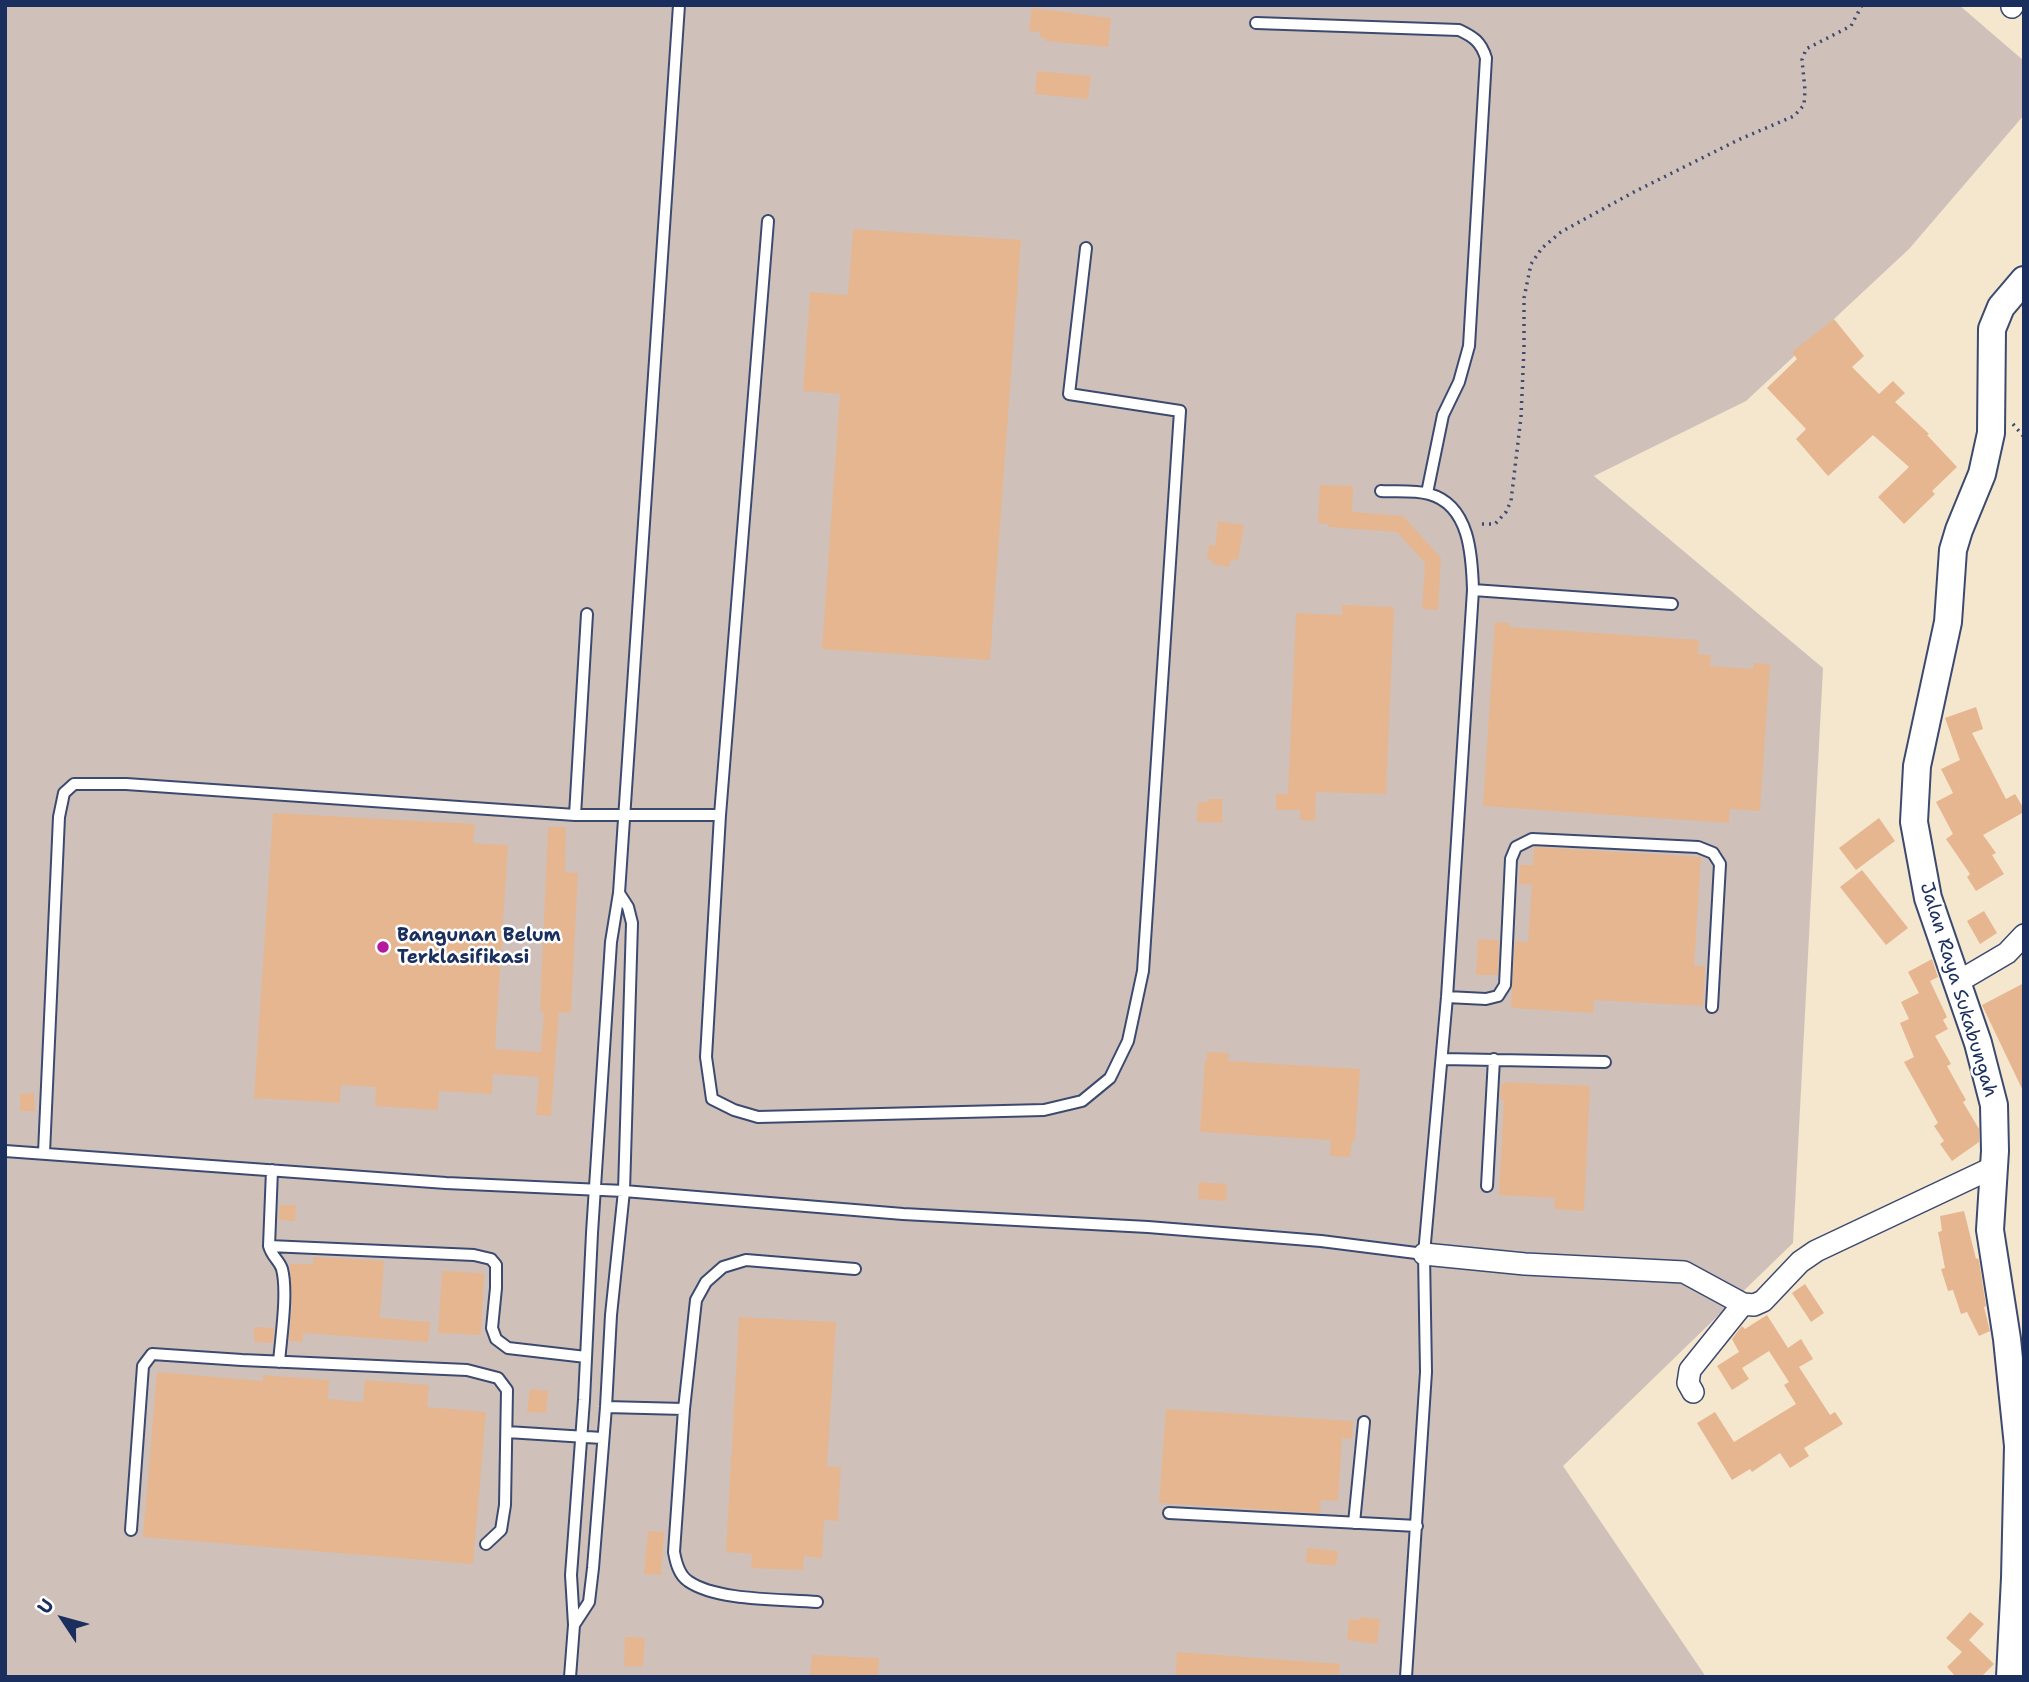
<!DOCTYPE html>
<html>
<head>
<meta charset="utf-8">
<style>
	body { margin:0 }
	#map { position:relative; width:2029px; height:1682px; overflow:hidden; background:#f5e6ce; font-family:"Shantell Sans",sans-serif }
	canvas { display:block }
	.frame { position:absolute; inset:0; border:7px solid #1b2f5e; pointer-events:none }
	.north { position:absolute; left:28px; top:1584px; width:70px; height:70px; -webkit-text-stroke:5px #fff; paint-order:stroke; rotate:306deg; font-size:19px; font-weight:700; line-height:28px; text-align:center; color:#1b2f5e }
	.north::after { content:''; display:block; margin:auto; width:24px; height:32px; background:#1b2f5e; clip-path:polygon(50% 0,100% 100%,50% 72%,0 100%) }
</style>
</head>
<body>
<div id="map">
<canvas width="2029" height="1682"></canvas>
<div class="frame"></div>
<div class="north">U</div>
</div>
<script>
const ctx = document.querySelector('canvas').getContext('2d');
ctx.lineJoin = 'round';
function fillPath(path, color) {
  ctx.fillStyle = color;
  ctx.fill(path, 'evenodd');
}
function strokePath(path, color, width, dash) {
  ctx.strokeStyle = color;
  ctx.lineWidth = width;
  ctx.lineCap = dash ? 'butt' : 'round';
  ctx.setLineDash(dash || []);
  ctx.stroke(path);
}
function write(font, color, halo, rows, align = 'center') {
  ctx.font = font + ' "Shantell Sans",sans-serif';
  ctx.lineWidth = 5;
  ctx.setLineDash([]);
  ctx.textBaseline = 'middle';
  ctx.strokeStyle = halo;
  ctx.fillStyle = color;
  for (const [text, x, y, turn = 0] of rows) {
    ctx.save();
    ctx.translate(x, y);
    ctx.rotate((+turn || 0) * Math.PI / 180);
    ctx.textAlign = isNaN(turn) ? turn : align;
    if (halo) ctx.strokeText(text, 0, 0);
    ctx.fillText(text, 0, 0);
    ctx.restore();
  }
}
const industrial = new Path2D(`
	M5,5h1954l65,56v54l-115,134 -163,152 -152,75 229,192 -30,575 -230,223 143,211h-1701z`);
const building = new Path2D(`
	M1032,8l79,10 -3,29 -63,-6 1,-3 -6,-1v-5l-11,-1z
	M1037,71l54,5 -3,23 -53,-5z
	M853,229l168,11 -31,420 -168,-11 18,-255 -37,-3 7,-99 38,3z
	M1834,319l30,37 -12,11 27,27 14,-13 12,12 -10,9 34,32 -2,1 30,32 -25,24 3,3 -31,30 -26,-27 31,-30 -36,-32 -45,41 -32,-37 10,-10 -39,-41 30,-29 -5,-7z
	M1320,485l33,1 -1,26 51,4 38,42 -3,52 -16,-1 3,-46 -28,-31 -69,-5v-3l-10,-1z
	M1218,521l26,4 -6,35 -7,-1 -2,8 -17,-3 1,-4 -6,-1 2,-14 6,1z
	M1342,605l52,2 -8,187 -70,-2 -1,29 -15,-1v-10h-24v-16h12l8,-181 46,2z
	M1495,622l14,1v4l190,13 -1,14 13,1 -1,11 43,3 1,-6 16,1 -10,147 -30,-2 -1,14 -246,-17z
	M1976,707l7,22 -11,4 34,66 9,-5 9,15v3l-41,23 13,18 -4,2 12,19 -28,17 -9,-14 3,-3 -24,-35 7,-5 -17,-32 17,-9 -12,-24 19,-9 -15,-42z
	M1208,799h14v24l-25,-1 1,-20h10z
	M273,813l202,11 -2,19 35,2 -13,204 46,3 3,-40 -4,-1 8,-184h18l-1,45 13,1 -7,140 -12,-1 -8,104 -15,-1 3,-38 -46,-3 -1,20 -53,-3 -1,19 -63,-4 1,-19 -35,-2 -1,18 -86,-5z
	M1879,818l16,23 -39,29 -17,-22z
	M1534,847l167,10 -7,109h11l-2,40 -109,-6 -1,13 -82,-5 4,-67 13,1 4,-57 -13,-1 1,-19h13z
	M1862,870l46,58 -22,17 -46,-58z
	M1984,911l13,22 -17,11 -13,-23z
	M1478,939l21,1 -1,35h-22z
	M1932,959l6,18 -8,4 17,36 -4,3 5,9 -13,7 16,28 -4,2 19,34 -3,2 16,27v13l-27,19 -12,-17 4,-3 -10,-15 4,-3 -34,-61 10,-5 -14,-34 9,-4 -8,-17 18,-9 -11,-21z
	M2024,983v110l-42,-88z
	M1207,1052l22,1 -1,8 132,8 -5,72h-3l-2,16 -20,-1 1,-16 -131,-8 5,-72h2z
	M1504,1082l86,4 -6,125 -30,-2 1,-11 -56,-3 5,-95h-4l1,-16h3z
	M34,1093l1,18h-15v-17z
	M1199,1182l28,2 -1,17 -28,-2z
	M280,1205h16l-1,16 -16,-1z
	M1964,1211l12,48 2,-1 1,3 7,45 -2,1 6,24 -11,5 -12,-24 -6,2 -8,-24 -5,1 -7,-22 4,-1 -7,-36 4,-1 -2,-15z
	M313,1257l71,4 -4,57 50,4 -2,20 -125,-9v9l-14,-1 3,-39 -2,-38h23z
	M442,1271l42,2 -3,62 -43,-2z
	M1805,1284l19,29 -13,9 -19,-29z
	M1767,1315l21,33 13,-9 12,20 -14,8 31,48 5,-3 8,12 -39,24 5,8 -19,12 -10,-15 -28,19 -2,-3 -18,11 -35,-57 18,-11 19,30 62,-38 -12,-19 5,-3 -20,-31 -27,17 7,11 -17,11 -15,-24 22,-14 -7,-13 10,-13 3,3z
	M739,1317l97,5 -9,145h14l-3,54 -14,-1 -2,38 -18,-2 -1,14 -52,-2 1,-14 -26,-2z
	M254,1327l20,1 -1,15 -19,-1z
	M157,1372l106,9v-6l66,5 -1,19 35,3 2,-22 64,5 -2,22 59,5 -13,152 -330,-27z
	M530,1389l18,2 -2,22 -19,-1z
	M1166,1409l187,12 -1,18 -10,-1 -4,63 -17,-1 -1,13 -161,-10z
	M648,1531l16,1 -3,43 -17,-1z
	M1307,1548l31,3 -2,15 -30,-3z
	M1970,1612l14,12 -15,16 25,24 -13,13h-25l-9,-10 15,-15 -16,-14z
	M1360,1617l20,2 -3,25 -30,-4 2,-21 10,1z
	M625,1637l20,1 -2,29 -19,-1z
	M1177,1652l163,12 -1,13h-164z
	M812,1655l67,3 -1,18 -68,1z`);
const path = new Path2D(`
	M2013,424l11,13
	M1482,524h13l11,-12 5,-11 10,-84 3,-69v-50l7,-34 11,-16 19,-16 71,-39 106,-53 56,-24 10,-11 1,-15 -3,-30 4,-11 45,-23 11,-21`);
const service = new Path2D(`
	M1256,23l203,7c15,7 22,12 27,28l-17,288 -10,36 -16,33 -16,78
	M768,221l-48,594 -14,242 6,42 22,11 24,7 286,-7 38,-9 28,-23 18,-37 15,-70 37,-560 -111,-17 17,-146
	M1381,491c15,1 33,-1 48,3 41,11 43,62 44,96l-26,407 -23,257 2,118 -20,305
	M1473,590l199,14
	M575,815l12,-201
	M1447,997l39,2 12,-3 7,-11 6,-126 5,-12 16,-8 166,8 15,6 7,11 -8,143
	M1442,1059l163,3
	M5,1151l441,32 178,8 279,23 245,13 173,14 103,13
	M44,1153l15,-336 5,-24 10,-9h52l449,31h145
	M272,1170l-3,76c3,11 10,14 13,23 6,23 -1,68 -3,93
	M1487,1186l7,-127
	M269,1246l205,9 17,4 5,6v23l-4,40 4,11 12,9 78,9
	M606,1407l78,2 -10,143c2,11 5,23 14,29 28,20 93,18 129,21
	M684,1409l12,-109 10,-18 17,-15 23,-7 109,9
	M507,1432l95,6
	M1169,1513l248,13
	M1354,1523l10,-101
	M131,1530l12,-164 9,-12 90,6 225,10 31,8 9,12 -2,115 -4,25 -15,14
	M574,1625l15,-23 4,-34 13,-161 5,-92 13,-124 8,-268 -4,-16 -9,-14
	M570,1677l4,-52 -3,-50 13,-175 8,-167 19,-291 8,-49 60,-888`);
const minor = new Path2D(`
	M2012,7l1,-2
	M1956,983l51,-30 17,-18
	M1424,1254l101,10 159,8 59,32 11,1 9,-4 37,-39 16,-11 178,-84
	M1693,1392l-5,-9 2,-13 53,-66`);
const tertiary = new Path2D(`
	M2010,1677l5,-99 3,-132 -11,-107 -17,-109 5,-79 -1,-46 -16,-62 -50,-145 -14,-76 3,-56 31,-144 5,-72 6,-20 23,-56 9,-41 1,-104 9,-22 23,-27`);
const markers = [
	[383,947,7,"#b5179e"]
];
const poiNames = [
	["Bangunan Belum",397,936],
	["Terklasifikasi",397,958]
];
const streetNames = [
	["Jalan Raya Sukabungah",1958,990,73]
];
fillPath(industrial, '#cfc1ba');
fillPath(building, '#e6b690');
strokePath(service, '#3c4a6f', 14);
strokePath(minor, '#3c4a6f', 24);
strokePath(tertiary, '#3c4a6f', 30);
strokePath(path, '#3c4a6f', 3.5, [2, 5]);
strokePath(service, '#fff', 10);
strokePath(minor, '#fff', 21);
strokePath(tertiary, '#fff', 26);
for (const [x, y, r, color] of markers) {
  const dot = new Path2D();
  dot.arc(x, y, r, 0, 2 * Math.PI);
  ctx.fillStyle = color;
  ctx.fill(dot);
  strokePath(dot, '#fff', 2.5);
}
write('bold 19px', '#1b2f5e', '#fff', poiNames, 'left');
write('19px', '#1b2f5e', '#fff', streetNames);
</script>
</body>
</html>
